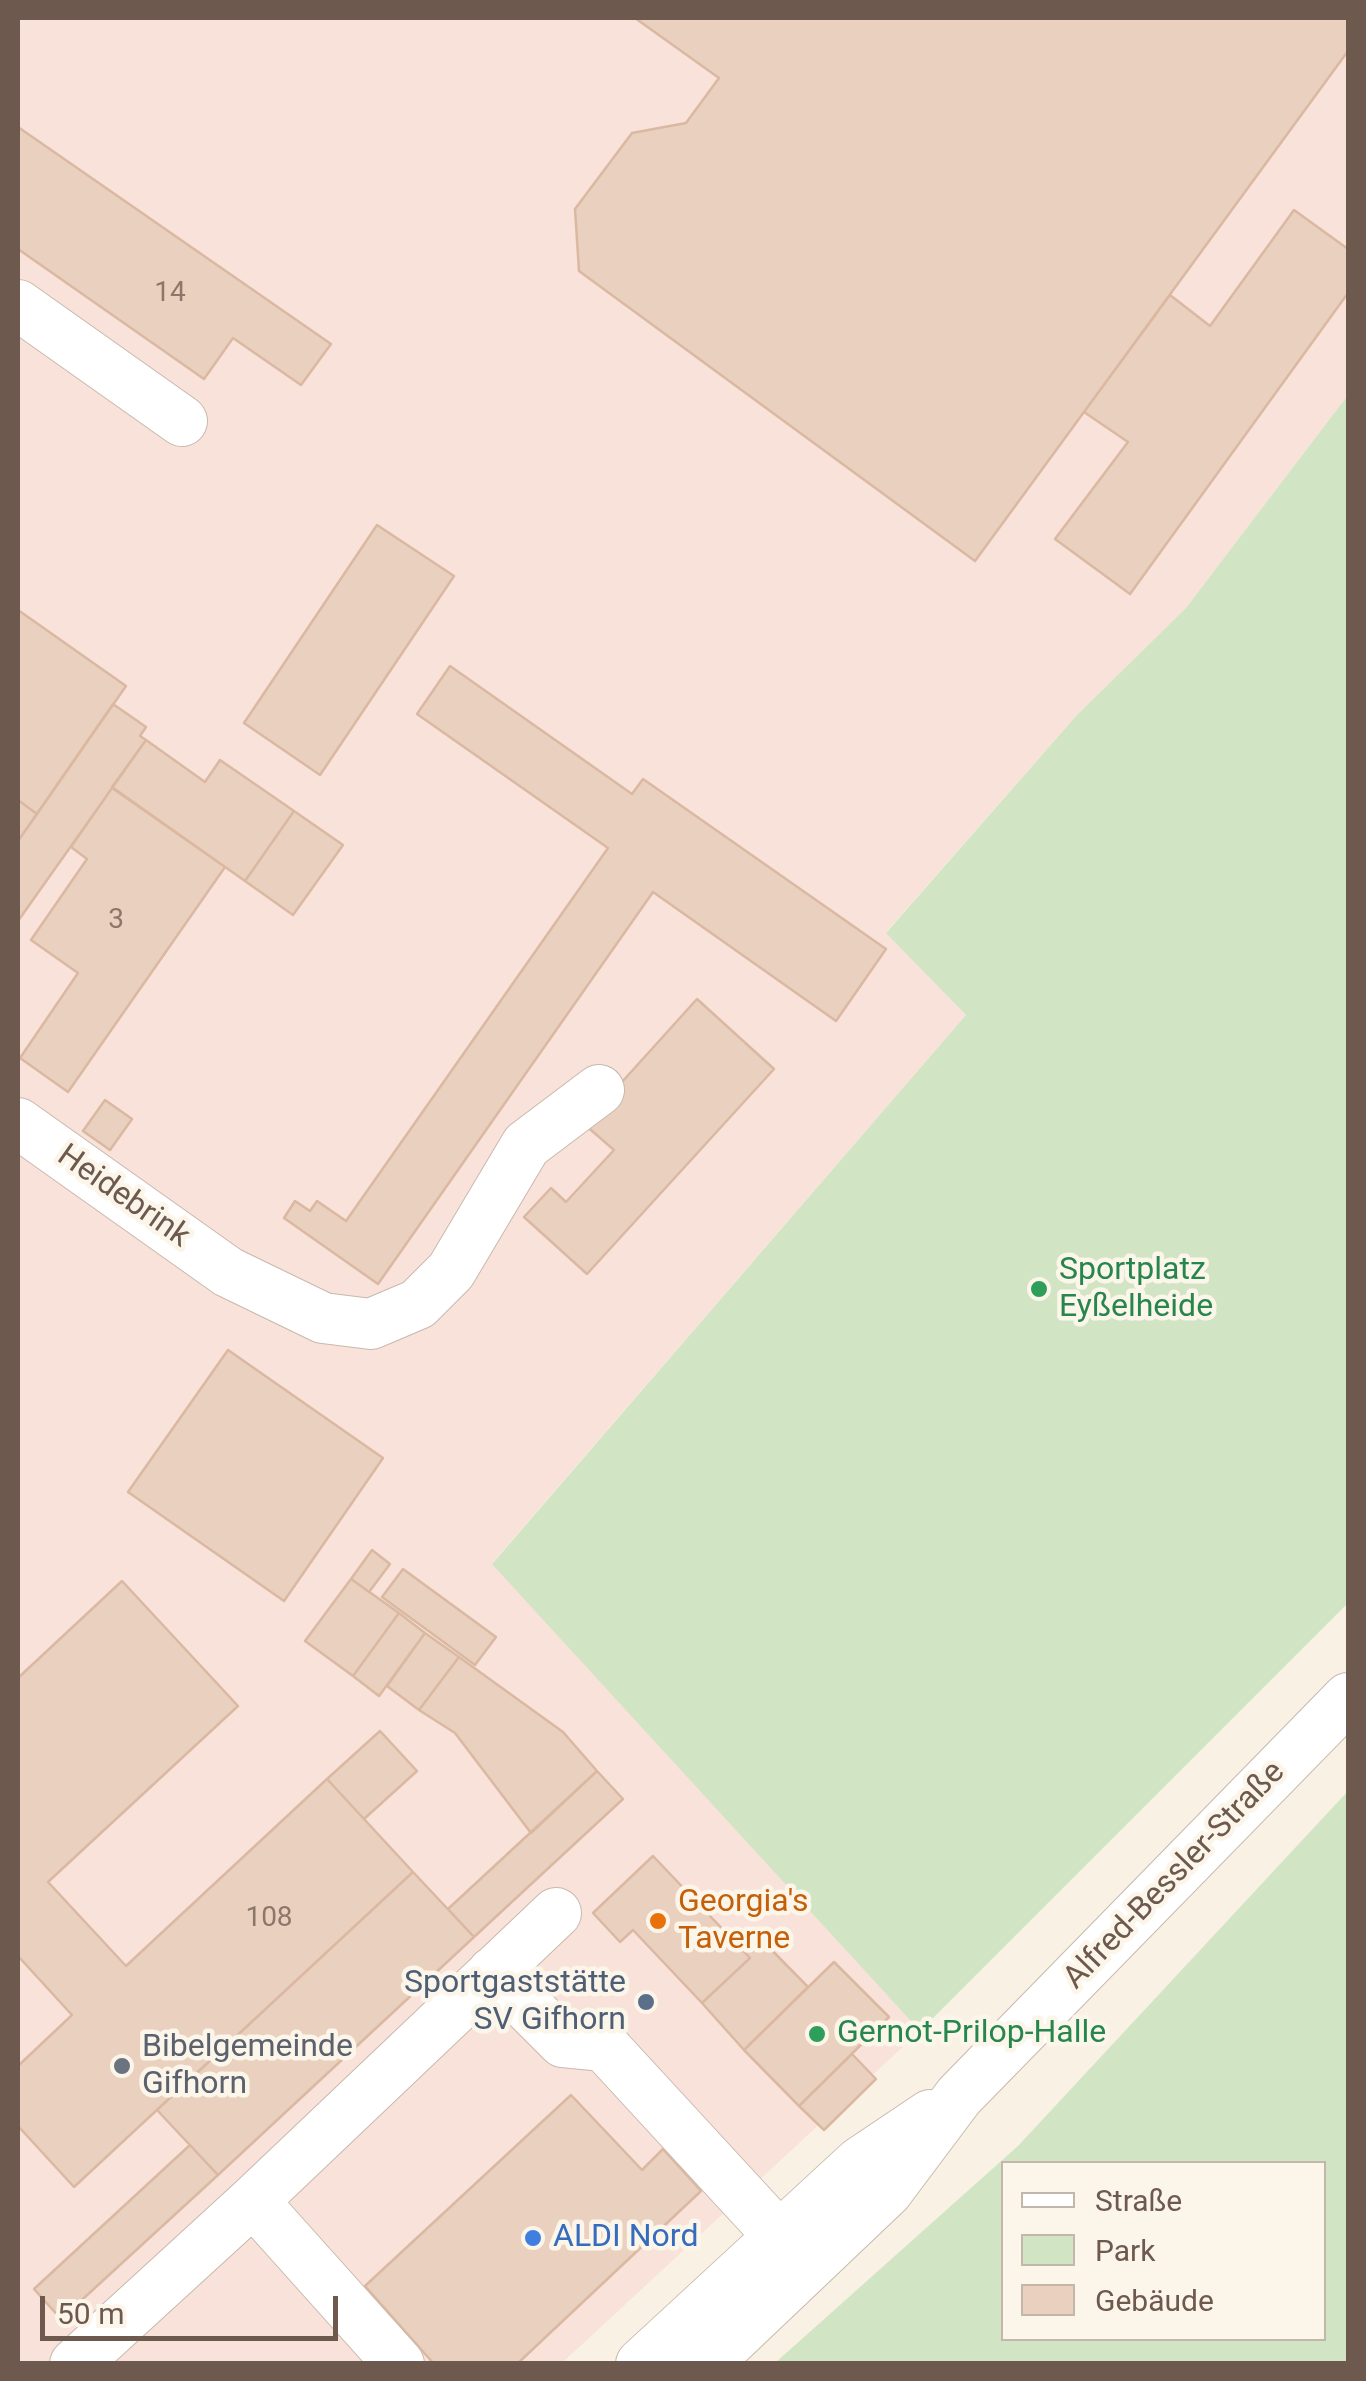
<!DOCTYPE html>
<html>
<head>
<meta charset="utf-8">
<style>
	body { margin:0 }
	#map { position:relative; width:1366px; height:2381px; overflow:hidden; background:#f9f1e4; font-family:Roboto,sans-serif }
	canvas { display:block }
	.frame { position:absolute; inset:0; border:20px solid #6d594d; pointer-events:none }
	.legend { position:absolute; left:1001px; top:2161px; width:325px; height:180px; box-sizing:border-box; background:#fcf5e9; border:2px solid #c3b7ab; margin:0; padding:12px 18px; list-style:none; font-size:30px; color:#6d594d }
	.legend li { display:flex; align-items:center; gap:20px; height:50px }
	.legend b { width:50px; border:2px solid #c3b7ab }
	.scale { position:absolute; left:40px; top:2296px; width:298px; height:45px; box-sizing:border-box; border:5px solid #6d594d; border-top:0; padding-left:12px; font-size:30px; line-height:35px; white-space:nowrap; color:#6d594d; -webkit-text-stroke:8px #fcf5e9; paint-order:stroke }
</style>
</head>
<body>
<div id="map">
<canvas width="1366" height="2381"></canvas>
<div class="frame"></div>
<ul class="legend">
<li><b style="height:12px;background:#fff"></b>Straße</li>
<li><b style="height:28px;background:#d1e4c4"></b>Park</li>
<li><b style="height:28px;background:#ead1bf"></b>Gebäude</li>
</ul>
<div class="scale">50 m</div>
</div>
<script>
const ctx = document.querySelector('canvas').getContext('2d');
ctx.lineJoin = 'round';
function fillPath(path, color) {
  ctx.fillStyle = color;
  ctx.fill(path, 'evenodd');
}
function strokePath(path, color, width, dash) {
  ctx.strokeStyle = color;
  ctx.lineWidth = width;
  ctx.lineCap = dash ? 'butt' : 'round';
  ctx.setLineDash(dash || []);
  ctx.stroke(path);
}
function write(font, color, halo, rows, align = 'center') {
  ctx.font = font + ' Roboto,sans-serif';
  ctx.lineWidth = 9;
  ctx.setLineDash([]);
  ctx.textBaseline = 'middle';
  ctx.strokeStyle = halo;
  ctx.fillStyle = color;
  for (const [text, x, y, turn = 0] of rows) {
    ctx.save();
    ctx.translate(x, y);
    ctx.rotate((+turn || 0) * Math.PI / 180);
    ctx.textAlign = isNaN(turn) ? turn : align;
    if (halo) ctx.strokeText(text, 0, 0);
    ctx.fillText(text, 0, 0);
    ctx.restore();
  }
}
const commercial = new Path2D(`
	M18,18h1330v377l-162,213 -109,107 -191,217 80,83 -474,548 428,468 -358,332h-544z`);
const green = new Path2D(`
	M1348,395v1208l-428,428 -428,-467 474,-549 -80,-82 191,-218 109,-107z
	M1348,1791v572h-573l243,-217zM1004,2164h320v174h-320z`);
const building = new Path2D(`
	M635,18h713v33l-373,510 -396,-290 -4,-62 57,-76 54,-10 33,-45z
	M18,127l313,217 -30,41 -68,-47 -29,41 -186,-130z
	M1294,210l54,39v44l-218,301 -75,-55 73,-97 -44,-30 86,-117 40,31z
	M377,525l77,51 -134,199 -76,-52z
	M18,610l108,76 -89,128 -19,-14z
	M450,666l182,128 11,-15 243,170 -50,72 -183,-129 -275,392 -94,-66 11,-17 15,10 7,-10 29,20 262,-373 -191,-134z
	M113,704l33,23 -6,9 6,4 -128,181v-80z
	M146,740l59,42 15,-22 74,51 -49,70 -133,-94z
	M112,788l113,79 -157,225 -48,-34 58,-85 -47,-33 56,-81 -16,-12z
	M18,800l19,14 -19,27z
	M294,811l49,34 -50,70 -48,-34z
	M697,999l77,70 -187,205 -63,-57 27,-29 15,14 48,-52 -30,-26z
	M105,1100l27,19 -22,31 -27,-19z
	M228,1350l155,108 -99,143 -156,-109z
	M372,1550l18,14 -21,28 -18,-13z
	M403,1569l93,68 -21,28 -93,-68z
	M351,1579l48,34 -46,63 -48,-35z
	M122,1581l116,125 -190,176 78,84 201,-187 86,93 -339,315 -56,-61v-60l54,-51 -54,-59v-278z
	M399,1613l26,20 -46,63 -26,-20z
	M425,1633l34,24 -40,53 -32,-24z
	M459,1657l104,75 34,39 -66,62 -76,-100 -36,-23z
	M380,1731l37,40 -53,48 -37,-40z
	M597,1771l26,28 -149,138 -26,-28z
	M653,1856l97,102 -48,45 -69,-73 -13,12 -27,-29z
	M413,1872l61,65 -256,238 -61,-65z
	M750,1928l58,59 -64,63 -42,-47 48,-45 -16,-17z
	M834,1962l55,55 -90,89 -55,-56z
	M852,2054l24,25 -52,51 -25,-24z
	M571,2095l71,75 21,-21 38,42 -184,173h-83l-69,-78z
	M190,2145l28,30 -157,144 -27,-30z`);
const minor = new Path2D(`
	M18,305l164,116
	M18,1123l210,149 95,46 48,6 47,-20 33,-33 75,-126 73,-55
	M493,1972l70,70 41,4 176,191
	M253,2201l146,163
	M75,2364l178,-163 303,-288
	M641,2364l219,-202 70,-47
	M706,2364l181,-172 72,-96 389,-398`);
const markers = [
	[1039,1289,10,"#2e9e5b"],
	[658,1921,10,"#e8710a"],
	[646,2002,10,"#5c6f8a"],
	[817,2034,10,"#2e9e5b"],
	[122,2066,10,"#6b7280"],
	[533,2238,10,"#3f7fe0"]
];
const numberNames = [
	["14",170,294],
	["3",116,921],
	["108",269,1919]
];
const streetNames = [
	["Heidebrink",123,1197,35],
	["Alfred-Bessler-Straße",1175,1876,-46]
];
const leisureNames = [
	["Sportplatz",1059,1271],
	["Eyßelheide",1059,1308],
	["Gernot-Prilop-Halle",837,2034]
];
const foodNames = [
	["Georgia's",678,1903],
	["Taverne",678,1940]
];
const serviceNames = [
	["Sportgaststätte",626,1984],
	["SV Gifhorn",626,2021]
];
const worshipNames = [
	["Bibelgemeinde",142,2048],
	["Gifhorn",142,2085]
];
const shopNames = [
	["ALDI Nord",553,2238]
];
fillPath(commercial, '#f8e2d9');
fillPath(green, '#d1e4c4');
fillPath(building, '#ead1bf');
strokePath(building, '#dbb8a1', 2.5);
strokePath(minor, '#c8b9ac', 52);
strokePath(minor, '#fff', 50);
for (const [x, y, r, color] of markers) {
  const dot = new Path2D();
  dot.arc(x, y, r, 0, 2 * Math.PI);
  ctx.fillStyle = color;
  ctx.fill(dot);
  strokePath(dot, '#fcf5e9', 4);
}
write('28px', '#8c776a', null, numberNames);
write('32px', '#6d594d', '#fcf5e9', streetNames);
write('32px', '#27864d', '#fcf5e9', leisureNames, 'left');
write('32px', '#c56008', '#fcf5e9', foodNames, 'left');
write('32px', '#4e5e75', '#fcf5e9', serviceNames, 'right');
write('32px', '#5b616d', '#fcf5e9', worshipNames, 'left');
write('32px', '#366cbe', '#fcf5e9', shopNames, 'left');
</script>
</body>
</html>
